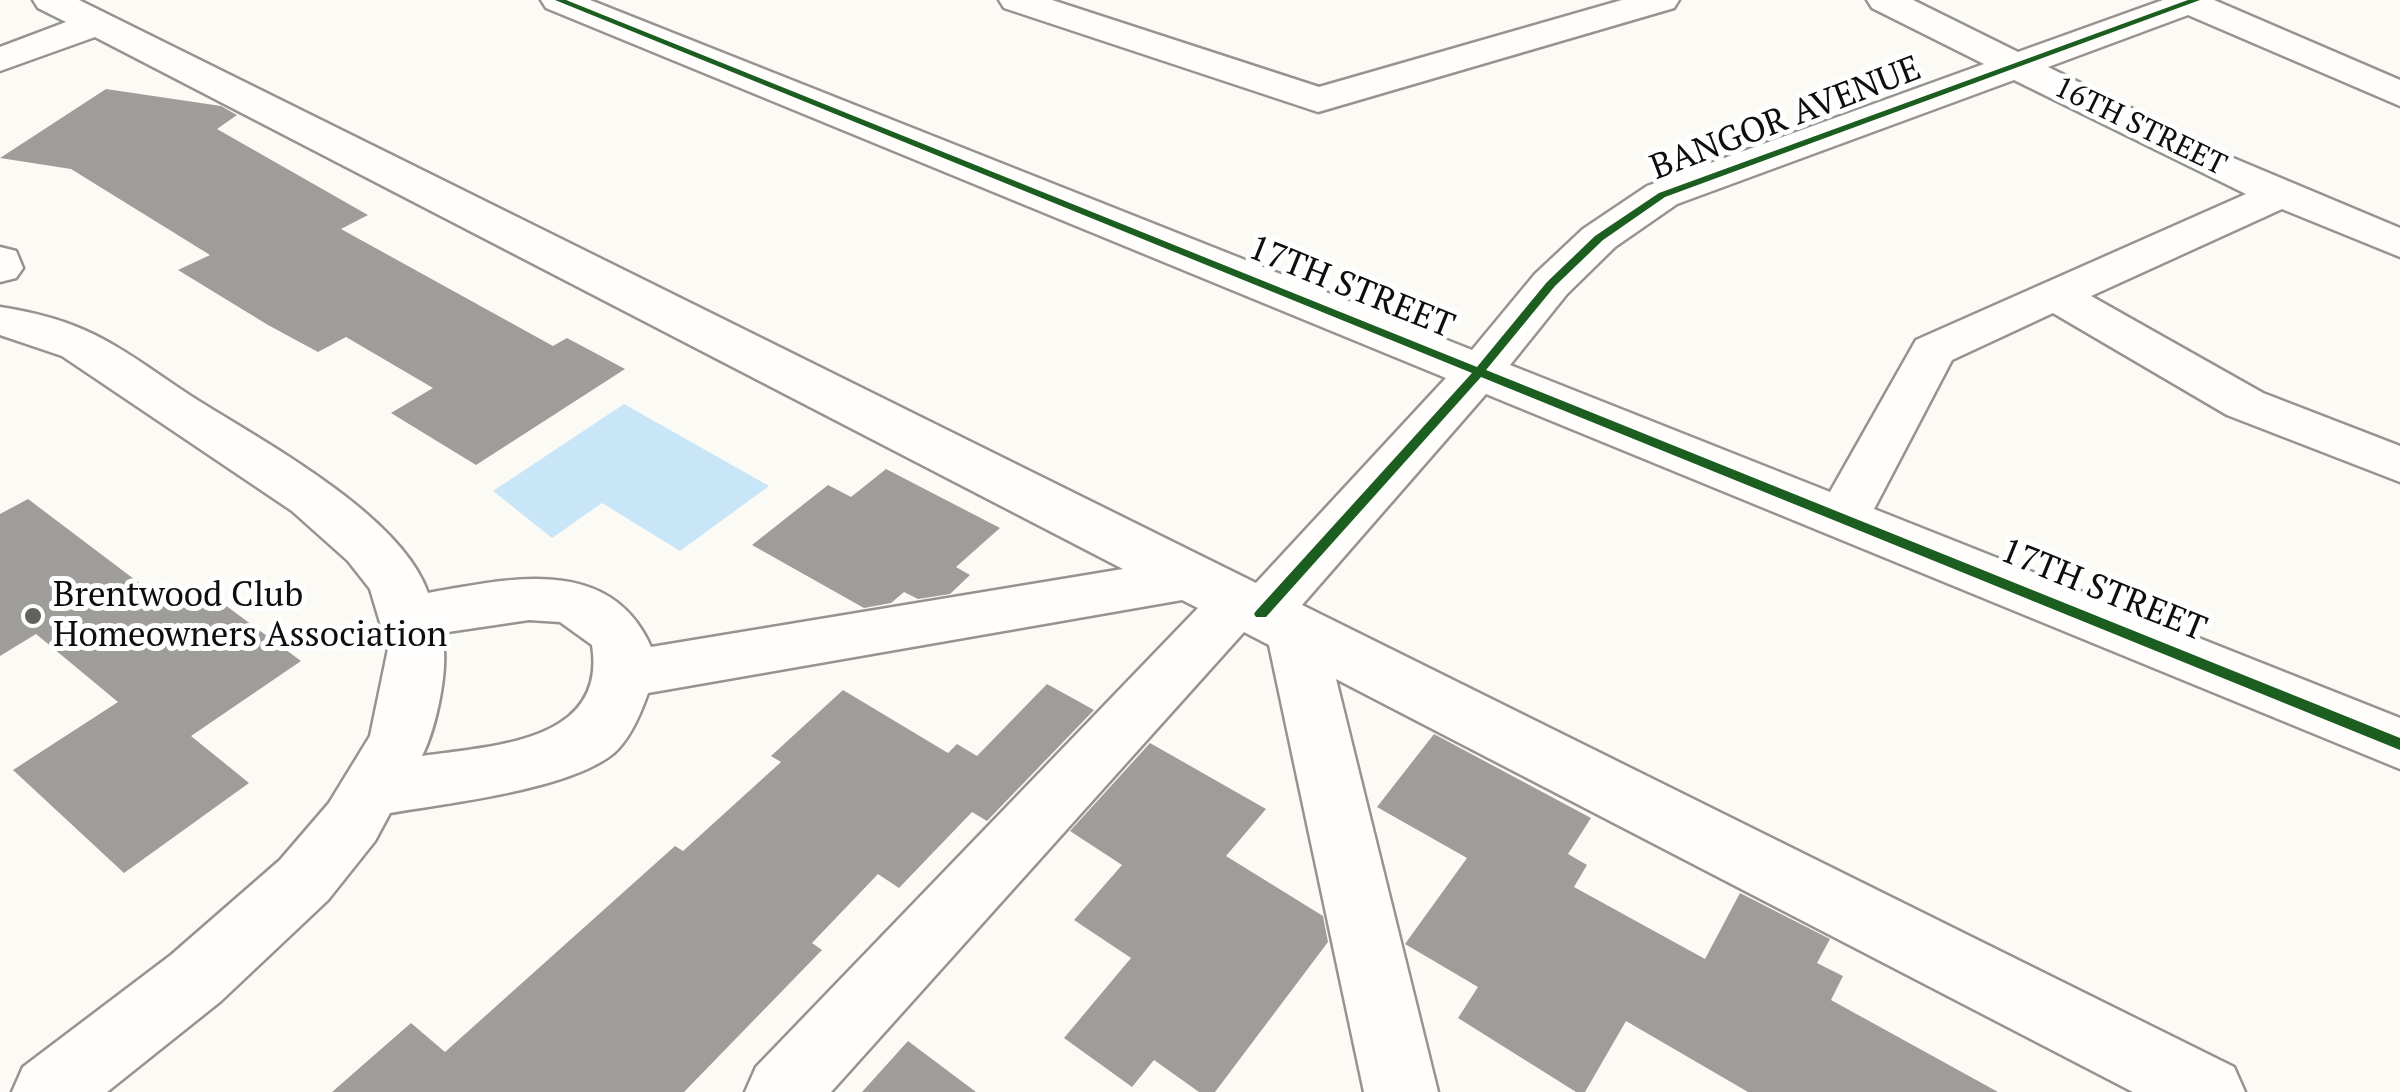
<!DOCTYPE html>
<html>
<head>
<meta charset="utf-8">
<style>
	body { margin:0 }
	canvas { display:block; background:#fcfaf4 }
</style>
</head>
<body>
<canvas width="2400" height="1092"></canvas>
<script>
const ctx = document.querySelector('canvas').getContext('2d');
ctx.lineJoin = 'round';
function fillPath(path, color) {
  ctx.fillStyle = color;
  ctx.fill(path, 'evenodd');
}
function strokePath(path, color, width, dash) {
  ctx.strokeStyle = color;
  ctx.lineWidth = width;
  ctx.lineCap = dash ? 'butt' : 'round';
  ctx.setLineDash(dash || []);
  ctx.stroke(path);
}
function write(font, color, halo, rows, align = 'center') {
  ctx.font = font + ' "PT Serif",serif';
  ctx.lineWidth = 10;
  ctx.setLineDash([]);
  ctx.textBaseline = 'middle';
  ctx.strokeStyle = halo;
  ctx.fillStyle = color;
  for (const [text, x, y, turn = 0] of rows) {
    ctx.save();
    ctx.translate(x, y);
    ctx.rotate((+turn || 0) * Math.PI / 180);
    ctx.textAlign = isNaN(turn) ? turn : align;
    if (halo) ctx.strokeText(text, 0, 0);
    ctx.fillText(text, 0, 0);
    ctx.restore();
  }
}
const water = new Path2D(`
	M624,404l145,82 -89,65 -78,-48 -50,35 -59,-47z`);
const building = new Path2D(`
	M106,89l115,17 16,9 -20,14 151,86 -27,14 212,117 14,-8 58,31 -149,96 -85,-52 42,-25 -87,-51 -28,15 -50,-27 -90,-55 32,-15 -139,-86 -71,-11z
	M886,469l114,59 -44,39 14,8 -20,19 -32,5 -14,-7 -13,11 -27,5 -112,-63 76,-60 23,12z
	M28,499l143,108 31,-19 99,73 -110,75 58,47 -125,90 -111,-103 105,-68 -82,-68 -36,22v-142z
	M1047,684l47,26 -107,111 -15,-9 -73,76 -21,-14 -66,69 10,7 -138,142h-352l79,-69 34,29 230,-206 8,5 98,-89 -10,-6 72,-66 105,63 9,-9 20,12z
	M1434,734l157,84 -23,36 19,11 -13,22 131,72 35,-66 90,46 -13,24 26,13 -12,24 167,92h-250l-122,-71 -41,71h-9l-118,-74 20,-31 -73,-43 62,-86 -90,-51z
	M1150,743l116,66 -40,47 97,60 5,26 -113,150h-16l-45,-32 -22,27 -68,-49 67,-80 -57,-38 48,-55 -52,-34z
	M908,1041l68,51h-114z`);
const minor = new Path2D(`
	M33,0h46l1177,583 190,-205 -900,-370 -5,-8h49l882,350 63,-76 48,-45 64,-43 337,-122 -112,-56 -5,-8h46l105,52 145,-52h51l186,80v26l-212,-91 -140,52 178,88 174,73v29l-118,-48 -191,87 172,97 137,53v36l-173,-67 -174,-102 -101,47 -78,149 526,209v51l-914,-375 -184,211 932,462 11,25h-112l-797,-413 102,413h-74l-95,-447 -25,-13 -413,460h-86l11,-25 442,-459 -16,-8 -534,93c-7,20 -18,46 -34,60 -45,37 -166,50 -224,60l-15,28 -47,59 -107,101 -114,91h-95l11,-25 148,-112 109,-95 49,-57 41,-67 18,-87 -18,-60 -22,-28 -56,-50 -230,-155 -62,-21v-28c33,5 65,13 95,28 33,16 65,41 96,61 69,44 210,118 237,197 80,-14 182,-39 223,54l472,-78 -1028,-532 -95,34v-24l66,-25 -28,-14zM2014,80l232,114 -330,146 -86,152 -320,-127 57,-71 48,-47 62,-43zM529,620l31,2 32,23c16,98 -101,101 -170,111 14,-27 29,-94 19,-123z
	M999,0h53l267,87 303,-87h57l-5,8 -356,104 -314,-104z
	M0,247l16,4 7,17 -7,10 -16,4z`);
const cycleway = new Path2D(`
	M555,0h11l911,367 70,-85 48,-46 64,-43 529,-193h12l-535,197 -62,43 -48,46 -69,84 914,368v12l-919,-373 -215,240h-10l-2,-3 2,-3 216,-238z`);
const markers = [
	[33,616,10,"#61615e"]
];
const farStreetnames = [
	["16TH STREET",2140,127,26]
];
const streetNames = [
	["BANGOR AVENUE",1786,119,-21],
	["17TH STREET",1351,288,22],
	["17TH STREET",2103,591,22]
];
const poiNames = [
	["Brentwood Club",53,596],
	["Homeowners Association",53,636]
];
fillPath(water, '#c8e6f8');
fillPath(building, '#9f9d99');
strokePath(minor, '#959492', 5);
fillPath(minor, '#fffefd');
fillPath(cycleway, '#1b5e20');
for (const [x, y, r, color] of markers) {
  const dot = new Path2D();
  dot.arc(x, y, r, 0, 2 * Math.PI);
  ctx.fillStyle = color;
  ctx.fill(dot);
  strokePath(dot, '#fff', 4);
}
write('30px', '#0e0e0e', '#fff', farStreetnames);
write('35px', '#0e0e0e', '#fff', streetNames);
write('35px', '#0e0e0e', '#fff', poiNames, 'left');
</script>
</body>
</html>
